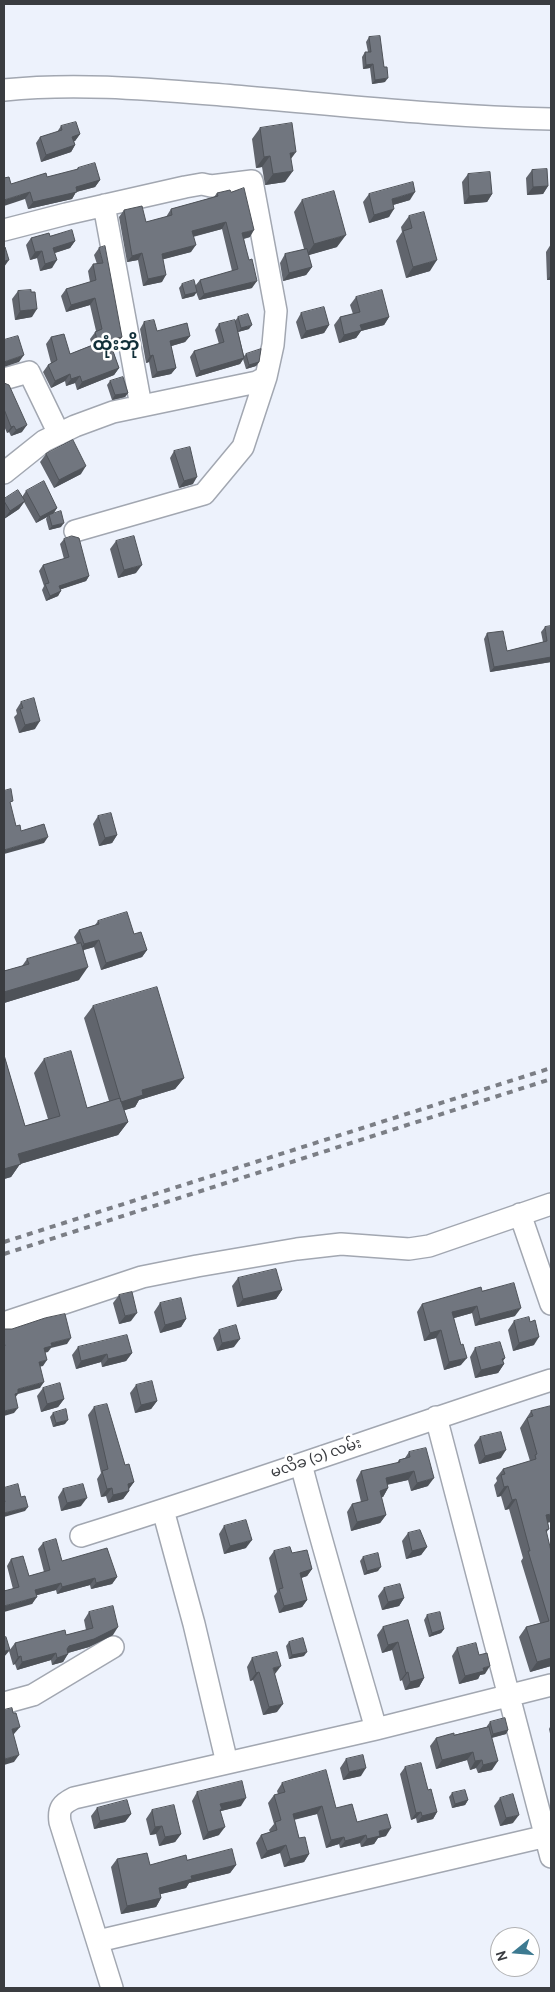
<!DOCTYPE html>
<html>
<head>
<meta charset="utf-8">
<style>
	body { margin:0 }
	#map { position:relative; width:555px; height:1992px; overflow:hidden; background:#edf2fc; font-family:Cabin,sans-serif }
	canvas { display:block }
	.frame { position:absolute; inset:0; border:5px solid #3a3c40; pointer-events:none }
	.north { position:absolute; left:490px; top:1927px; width:50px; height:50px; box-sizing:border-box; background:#fff; border:1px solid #b0b1b3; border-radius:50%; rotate:253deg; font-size:14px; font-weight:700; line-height:20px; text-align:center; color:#3a3c40 }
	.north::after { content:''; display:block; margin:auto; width:18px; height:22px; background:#3d7a91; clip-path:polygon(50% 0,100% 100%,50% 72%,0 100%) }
</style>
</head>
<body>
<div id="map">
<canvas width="555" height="1992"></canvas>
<div class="frame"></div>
<div class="north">N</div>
</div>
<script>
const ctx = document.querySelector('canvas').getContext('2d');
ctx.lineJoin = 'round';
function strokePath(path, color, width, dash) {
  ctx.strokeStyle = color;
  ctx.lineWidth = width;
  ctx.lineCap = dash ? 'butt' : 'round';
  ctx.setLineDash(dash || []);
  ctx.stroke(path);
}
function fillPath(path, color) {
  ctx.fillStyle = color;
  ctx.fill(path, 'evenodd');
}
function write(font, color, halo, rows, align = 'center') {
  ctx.font = font + ' Cabin,"Noto Sans Myanmar",sans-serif';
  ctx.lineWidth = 5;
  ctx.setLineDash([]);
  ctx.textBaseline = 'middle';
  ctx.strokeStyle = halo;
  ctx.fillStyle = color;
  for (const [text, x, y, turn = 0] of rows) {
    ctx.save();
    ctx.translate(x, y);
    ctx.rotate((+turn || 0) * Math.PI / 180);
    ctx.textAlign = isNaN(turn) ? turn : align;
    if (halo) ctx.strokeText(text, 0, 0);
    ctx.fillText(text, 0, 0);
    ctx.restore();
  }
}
const minor = new Path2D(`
	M4,90c76,-8 154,0 230,6 106,9 211,21 317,23
	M104,205l37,201
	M4,230l62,-16 119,-27 17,-3 9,2 41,-5 24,130 -3,34 -7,32 -9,5 -144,30 -38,14 -31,15 -40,32
	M4,379l25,-7 30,62
	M75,531l129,-37 39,-47 23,-70
	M520,1214l31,90
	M4,1323l138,-46 55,-11 100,-17 44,-5 68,5 20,-3 122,-42
	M436,1417l115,440
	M301,1464c23,89 50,177 75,265
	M163,1510l31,114 33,139
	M81,1536c158,-49 313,-105 470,-156
	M4,1703l29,-8 80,-48
	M98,1941l453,-106
	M112,1988l-52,-166c-2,-14 2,-18 14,-24l302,-69 175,-44`);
const rail = new Path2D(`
	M4,1242l547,-174
	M4,1254l547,-175`);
const wall = new Path2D(`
	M369,37l15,30 1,15 -13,2 -2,-16 -7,1 -1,-12 3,-5h3l-2,-10z
	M61,126l19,8 -5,7h-1l1,4 -4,7 -30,10 -5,-19 4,-6 17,-5z
	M260,128l31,32 -6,22 -20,3 -3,-18 -6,1 -4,-29z
	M78,168l22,12 -5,7 -19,5 -4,7 -44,10 -3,-10 -14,-15 36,-7 29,-7z
	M532,170l16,16 -5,8 -16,1 -1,-17z
	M468,174l24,20 -5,8 -23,2 -2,-22z
	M217,193l33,44 -6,2 8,49 -53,12 -3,-8 -2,4 -12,3 -3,-11 3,-4 13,2 5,-6 32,-9 -10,-42 -29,8 -2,15 -28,7 -1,23 -19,4 -5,-26 -11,2 -8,-45 5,-7 22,12 20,-5 5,-8 43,-12z
	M369,194l41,6 -17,5 -4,12 -20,6 -6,-21z
	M302,200l35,47 -29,8 4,12 -6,8 -23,6 -3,-18 5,-9 19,-5 -10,-37z
	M409,216l21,55 -24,7 -10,-37 6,-9 -1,-5z
	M50,236l25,5 -5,7 -15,5 -3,15 -12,3 -3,-13 -7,2 -4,-15 5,-7z
	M551,244v36h-4l-1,-28z
	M99,248l23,89 -5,7 -6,1 8,23 -5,7 -37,15 -2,-7 -9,3 -1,-5 -14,7 -8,-16 5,-7 3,-2 -5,-19 5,-7 19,17 22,-9 -2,-6 6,-8 -6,-26 -24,7 -5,-16 5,-7 24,-7 -2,-11 5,-7h4l-3,-9z
	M18,291l14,26 -17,3 -3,-21z
	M356,297l33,20 -5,8 -23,6 -5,7 -17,5 -5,-18 6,-8 13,-3 -3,-9z
	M301,313l28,12 -5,8 -23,6 -5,-17z
	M238,317l11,12 -11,3 6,24 2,-2 13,8 -3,4 -10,3 -3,-10 -3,5 -44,13 -6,-20 4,-6 25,-7 -4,-14 4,-6 16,-3z
	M144,322l13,9 33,5 -5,6 -14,4 5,22 -5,6 -19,4 -3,-16 -3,1 -6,-34z
	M110,381l18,12 -3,4 -13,3 -5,-15z
	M4,383l18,49 -11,4 -2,-4 -2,1 -3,-7z
	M174,451l19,33 -14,4 -9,-30z
	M46,454l35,20 -27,14 -14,-26z
	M26,491l31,17 -4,6 8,13 -12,3 -3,-11 1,-2 -11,6 -12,-21 -5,7 -15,10v-20l18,-2z
	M64,539l25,37 -3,5 -25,8 -3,7 -12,5 -4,-11 2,-4 -5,-15 4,-6 21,-6 -4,-15z
	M116,541l20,32 -18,5 -8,-29z
	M545,627l6,35 -61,10 -6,-33 3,-6 20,18 36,-9 -2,-10z
	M21,702l14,27 -16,4 -5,-16 3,-3 -1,-4z
	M98,816l19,19 -5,8 -13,3 -6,-22z
	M98,921l36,13 13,16 -5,7 -41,13 -7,-23 -10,3 -5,30 -75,23v-32l18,-5 5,-7 50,-15 -3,-7 5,-7 16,-5z
	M93,1006l91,72 -9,11 -36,11 -4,7 -11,3 4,12 -10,13 -98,29 -9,13 -7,2v-124l21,71 23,-7 -14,-46 10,-14 43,49 22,-7 -25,-83z
	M238,1278l44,12 -6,9 -39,8 -5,-21z
	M482,1291l33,25 -40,10 -3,-13 -18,5 7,47 -17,5 -8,-32 -12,3 -7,-29 5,-8z
	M119,1295l12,26 -12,3 -6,-21z
	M160,1303l26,16 -5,8 -21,6 -6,-21z
	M514,1321l20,24 -21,6 -5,-21z
	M219,1330l15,17 -17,4 -4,-13z
	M78,1347l54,6 -6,8 -24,6 -1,-5 -25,7 -4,-14z
	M475,1348l30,10 -2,3 1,3 -6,9 -23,5 -5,-21z
	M136,1385l21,16 -6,8 -16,4 -5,-20z
	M43,1388l21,11 -6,8 -17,5 -4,-16z
	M551,1406l-3,117 1,6 -3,4 5,133 -21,6 -11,-35 7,-10 14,-4 -19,-62 2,-3 -14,-49 -4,1 -4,-14 -4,1 -3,-12 3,-4 -1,-3 7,-9 27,-8 -10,-33 11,-17z
	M94,1407l40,75 -5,7v2l-6,8 -15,4 -2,-7 -5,1 -4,-18 4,-6 -13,-58z
	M53,1413l12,11 -12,3 -3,-10z
	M480,1437l21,21 -22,6 -5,-19z
	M409,1452l19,34 -17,5 -3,-11 -21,5 1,3 -5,9h-2l5,18 -6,8 -29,8 -4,-19 5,-8 9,-2 -5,-22 5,-9 36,-8 2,-3 6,-2z
	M63,1489l18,17 -20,5 -3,-14z
	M224,1526l22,22 -22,6 -5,-20z
	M408,1533l19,14 -6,8 -15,4 -4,-18z
	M43,1543l19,18 55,16 -5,7 -21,5 -1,-4 -33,9 -1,-4 -19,5 -5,9 -19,-15 -6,-23 4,-7 18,17 15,-4 -6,-23z
	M274,1551l18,2 20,16 -5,7 -6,2 6,22 -5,7 -23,6 -5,-17 3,-4 -8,-34z
	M363,1557l15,14 -14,4 -4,-14z
	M384,1588l20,10 -5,8 -17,4 -4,-14z
	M89,1612l24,23 -24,12 -21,6 -5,9 -11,3 -1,-5 -34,10 -2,-6 -2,1 -4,-14 6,-8 51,-8 20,-5 -2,-10z
	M427,1615l17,14 -3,4 -12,4 -5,-17z
	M408,1620l16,58 -5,9 -14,3 -3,-10 -2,1 -8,-31 -10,3 -5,-18 6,-8z
	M289,1642l15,14 -15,3 -3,-13z
	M457,1648l28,26 -5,1 -2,4 -19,5 -7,-28z
	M252,1658l23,16 2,38 -14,3 -8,-29 -2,-6 -3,1 -3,-14z
	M490,1722l18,8 -2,4 -14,4v32l-14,3 -2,-5 -6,2 -3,-10 -31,9 -6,-23 6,-8 18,-3 33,-8v-1z
	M551,1725v13l-2,-9z
	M346,1759l15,17 -18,4 -3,-12z
	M405,1767l32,45 -4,7 -16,4 -1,-5 -5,2 -11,-46z
	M282,1783l54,25 21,14 29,14 -8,2 -4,6 -13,3 -1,-4 -20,5 -1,-4 -13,4 -9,-34 -23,6 5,18 10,16 -5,8 -20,5 -4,-14 -19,6 -5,-16 5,-8 9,-3 -1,-2 5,-6 -6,-21 6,-8 4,-1 -1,-3z
	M197,1792l44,14 -20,5 -1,1 -1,23 -16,5 -11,-39z
	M452,1793l16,7 -3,5 -13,3 -3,-11z
	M500,1798l13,25 -13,3 -6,-20z
	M97,1808l34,6 -6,8 -31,7 -3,-13z
	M152,1810l29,24 -6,8 -16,4 -3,-12 -6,1 -4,-16z
	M117,1859l33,6 37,-5 49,5 -6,8 -41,10 -3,5 -26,6 1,4 -5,9 -35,7 -10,-47z`);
const shadedWall = new Path2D(`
	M373,64l-3,4 -7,1 3,-4z
	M388,78l-3,4 -13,2 3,-4z
	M80,134l-5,7 -7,2 4,-6z
	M75,145l-4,7 -30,10 5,-7z
	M296,152l-8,11 2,-10z
	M270,156l-8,11 -6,1 8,-11z
	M293,171l-8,11 -20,3 8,-11z
	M100,180l-5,7 -19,5 -4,7 -44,10 5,-7 43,-15z
	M548,186l-5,8 -16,1 6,-8z
	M30,192l-5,7 -21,7v-6z
	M415,192l-5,8 -24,7 6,-8z
	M492,194l-5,8 -23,2 5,-8z
	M394,209l-5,8 -20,6 5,-8z
	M226,222l-4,7 -35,9 5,-7z
	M254,230l-4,7 -13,3 5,-7z
	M346,235l-9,12 -31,9 8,-12z
	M75,241l-5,7 -22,7 5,-7z
	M196,245l-5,7 -34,9 5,-7z
	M42,251l-5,7 -7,2 5,-8z
	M142,253l-4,7 -11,2 5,-6z
	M9,260l-5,7v-6z
	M57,260l-5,8 -12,3 5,-7z
	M437,260l-7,11 -24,7 7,-11z
	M312,267l-6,8 -23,6 6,-8z
	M166,275l-4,7 -19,4 5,-7z
	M551,275v5h-4z
	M257,281l-5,7 -53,12 5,-6z
	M197,292l-3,4 -12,3 3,-4z
	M95,298l-5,7 -24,7 5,-7z
	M37,309l-5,8 -17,3 5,-9z
	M389,317l-5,8 -23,6 -5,7 -17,5 5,-8 16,-10z
	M252,325l-3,4 -11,3 3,-4z
	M329,325l-5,8 -23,6 5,-8z
	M190,336l-5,6 -20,6 5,-7z
	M122,337l-5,7 -13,3 5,-7z
	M24,355l-5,7 -15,5v-5z
	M153,355l-4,7 -3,1 4,-7z
	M244,358l-4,6 -44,13 4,-6z
	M259,362l-3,4 -10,3 3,-4z
	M119,368l-5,7 -37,15 5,-8z
	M176,368l-5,6 -19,4 5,-6z
	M70,374l-5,7 -14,7 4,-7z
	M80,376l-5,7 -9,3 5,-7z
	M128,393l-3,4 -13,3 3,-5z
	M27,425l-5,7 -11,4 5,-6z
	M14,426l-5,6 -2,1 4,-6z
	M86,466l-5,8 -27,14 5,-8z
	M197,477l-4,7 -14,4 5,-7z
	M25,501l-6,8 -15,10 6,-8z
	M57,508l-4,6 -4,1 -2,2 -11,6 4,-6z
	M64,523l-3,4 -12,3 3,-4z
	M142,565l-6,8 -18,5 6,-8z
	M89,576l-3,5 -30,10 3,-5z
	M61,591l-3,5 -12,5 4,-5z
	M551,657v5l-61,10 4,-5z
	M40,721l-5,8 -16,4 6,-8z
	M117,835l-5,8 -13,3 6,-8z
	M48,837l-4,6 -40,11v-4z
	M99,940l-5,7 -15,4 5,-7z
	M147,950l-5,7 -41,13 5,-7z
	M88,967l-9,13 -75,23v-11z
	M184,1078l-9,11 -36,11 -4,7 -22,7 8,-12 21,-12z
	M128,1122l-10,13 -98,29 -9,13 -7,2v-10l14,-15z
	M282,1290l-6,9 -39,8 6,-8z
	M477,1306l-5,7 -25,7 5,-8z
	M521,1308l-6,8 -40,10 5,-7z
	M137,1313l-6,8 -12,3 6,-8z
	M186,1319l-5,8 -21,6 5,-8z
	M441,1330l-5,8 -12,3 6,-8z
	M539,1337l-5,8 -21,6 6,-8z
	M71,1338l-4,6 -16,4 -3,4 -8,2 4,-6 7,-5z
	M240,1339l-6,8 -17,4 5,-8z
	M132,1353l-6,8 -24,6 6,-8z
	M107,1354l-6,8 -25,7 5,-8z
	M467,1358l-6,7 -17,5 5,-8z
	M505,1358l-6,8 5,-2 -6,9 -23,5 6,-8z
	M47,1360l-4,6 -8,2 4,-6z
	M44,1382l-4,6 -22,6 -4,5 -3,1 7,-11z
	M64,1399l-6,8 -17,5 6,-8z
	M157,1401l-6,8 -16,4 6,-8z
	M18,1408l-4,5 -10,3v-5z
	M68,1420l-3,4 -12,3 3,-4z
	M506,1450l-5,8 -22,6 6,-8z
	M414,1471l-6,9 -28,6 6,-8z
	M434,1478l-6,8 -17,5 6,-8z
	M134,1482l-6,8v-6z
	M508,1486l-7,10 -4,1 7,-10z
	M112,1488l-6,8 -5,1 6,-8z
	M388,1488l-5,9 -9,2 6,-8z
	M129,1491l-6,8 -15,4 5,-8z
	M87,1498l-6,8 -20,5 6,-8z
	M516,1499l-7,10 -4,1 7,-10z
	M28,1507l-3,4 -21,6v-4z
	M551,1514v8l-12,3 7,-10z
	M386,1515l-6,8 -29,8 6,-9z
	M252,1540l-6,8 -22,6 6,-8z
	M427,1547l-6,8 -15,4 6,-8z
	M381,1567l-3,4 -14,4 3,-4z
	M312,1569l-5,7 -12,4 5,-7z
	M117,1577l-5,7 -21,5 5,-6z
	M95,1578l-5,7 -33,9 5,-7z
	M61,1583l-5,7 -26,7 5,-7z
	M37,1597l-5,7 -28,8v-6z
	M404,1598l-5,8 -17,4 6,-8z
	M307,1600l-5,7 -23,6 5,-7z
	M118,1627l-5,8 -24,12 -25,7 5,-8z
	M444,1629l-3,4 -12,4 3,-4z
	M398,1642l-6,8 -10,3 6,-8z
	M10,1650l-6,7v-6z
	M307,1652l-3,4 -15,3 3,-4z
	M56,1653l-5,7 -34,10 5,-8z
	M68,1654l-5,8 -11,3 5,-7z
	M21,1656l-6,8 -2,1 5,-8z
	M551,1658v8l-21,6 7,-10z
	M281,1666l-6,8 -2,-6z
	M490,1666l-5,8 -5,1 -2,4 -19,5 6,-8 18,-8z
	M259,1672l-6,8 -3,1 6,-8z
	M408,1672l-6,8 -2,1 6,-8z
	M424,1678l-5,9 -14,3 5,-8z
	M283,1704l-6,8 -14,3 6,-8z
	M20,1727l-6,7 -8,2 6,-7z
	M508,1730l-2,4 -16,4 3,-4z
	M473,1752l-6,8 -31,9 6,-9z
	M19,1755l-5,7 -10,3v-4l1,-2z
	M482,1760l-6,8 -6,2 5,-9z
	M498,1761l-6,9 -14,3 5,-8z
	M366,1768l-5,8 -18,4 6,-8z
	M246,1798l-5,8 -20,5 -5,6 4,-13z
	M468,1800l-3,5 -13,3 3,-4z
	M322,1806l-5,8 -30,7 6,-7z
	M421,1812l-5,6 -5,2 5,-7z
	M437,1812l-4,7 -16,4 5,-7z
	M131,1814l-6,8 -31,7 6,-8z
	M519,1815l-6,8 -13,3 6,-8z
	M162,1826l-6,8 -6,1 5,-8z
	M225,1827l-6,8 -16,5 5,-8z
	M391,1828l-5,8 -8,2 -4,6 -13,3 6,-8 12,-8z
	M181,1834l-6,8 -16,4 6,-9z
	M366,1835l-6,8 -20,5 5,-7z
	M344,1837l-5,7 -13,4 5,-8z
	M286,1845l-6,8 -19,6 6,-8z
	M309,1854l-5,8 -20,5 6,-8z
	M236,1865l-6,8 -41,10 -3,5 -33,8 6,-8 32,-12z
	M161,1898l-5,9 -35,7 6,-8z`);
const building = new Path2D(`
	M380,36l4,31h3l1,11 -13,2 -2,-16 -7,1 -1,-13h6l-2,-15z
	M76,122l4,12 -8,3 3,8 -29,10 -6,-18 22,-7 -1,-4z
	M292,123l4,29 -6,1 3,18 -20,3 -3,-18 -6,1 -4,-29z
	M95,163l5,17 -24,7 1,5 -44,10 -3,-10 -26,8v-22l5,-1 2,7 35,-11 1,4 31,-8v-1z
	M547,169l1,17 -15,1 -1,-17z
	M490,172l2,22 -23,2 -1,-22z
	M413,182l2,10 -23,7 2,10 -20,6 -5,-21z
	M244,188l10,42 -12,3 7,27 3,-1 5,22 -53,13 -4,-14 38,-11 -12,-47 -34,9 4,14 -34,9 4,21 -18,4 -6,-26 -10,3 -8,-46 18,-4 4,16 26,-7 -1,-6 47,-13 -1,-3 13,-3 1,2z
	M334,191l12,44 -32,9 -12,-44z
	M424,212l13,48 -24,7 -10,-36 9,-3 -3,-12z
	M72,230l3,11 -22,7 4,12 -12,4 -3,-13 -7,1 -4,-14 18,-5 1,3z
	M105,246l17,91 -13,3 10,28 -37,14 -2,-6 -9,3 -1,-5 -15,7 -7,-16 9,-5 -6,-23 13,-3 6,20 28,-11 -3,-11 7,-3 -7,-31 -24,7 -5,-16 30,-9 -3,-16 10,-1 -4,-15z
	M4,247h1l4,13 -5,1z
	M307,249l5,18 -23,6 -4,-19z
	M194,280l3,12 -12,3 -3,-11z
	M31,290v2h4l2,17 -17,2 -2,-20z
	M382,290l7,27 -29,8 2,5 -18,5 -4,-18 20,-5 -4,-15z
	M324,307l5,18 -23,6 -5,-18z
	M248,314l4,11 -11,3 -3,-11z
	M154,320l3,11 30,-8 3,13 -20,5 6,27 -19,4 -4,-17 -3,1 -6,-34z
	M235,320l9,38 -44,13 -6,-20 30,-9 -5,-18z
	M18,336l6,19 -20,7v-22z
	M261,349l-2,13 -10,3 -3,-11z
	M123,377l5,16 -13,2 -5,-14z
	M4,383l5,2 18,40 -11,5 -2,-4 -3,1 -7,-18z
	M73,440l13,26 -27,14 -13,-26z
	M190,447l7,30 -13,4 -10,-30z
	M44,481l13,27 -17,9 -14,-26z
	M18,490l7,11 -15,10 -6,-10v-2z
	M61,511l3,12 -12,3 -3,-11z
	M72,536l7,2 10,38 -30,10 2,5 -11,5 -5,-12 4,-1 -6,-18 26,-8 -5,-18z
	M134,536l8,29 -18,5 -8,-29z
	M551,626v31l-57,10 -7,-34 16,-2 4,20 40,-10 -2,-14z
	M34,698l6,23 -15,4 -5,-16 3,-1 -2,-6z
	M11,789l2,12 -3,1 6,24 4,-1 1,6 23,-7 4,13 -44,13v-59z
	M111,813l6,22 -12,3 -7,-22z
	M127,912l7,22 7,-2 6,18 -41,13 -7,-23 -15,4 -5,-14 20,-6 -1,-3z
	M81,943l7,24 -84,25v-21l25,-7 -2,-5z
	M157,987l27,91 -42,12 1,5 -22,7 -28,-96z
	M71,1051l16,57 33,-10 8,24 -110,32 3,10 -17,5v-114l21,71 35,-10 -16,-57z
	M276,1269l6,21 -39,9 -5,-21z
	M514,1283l7,25 -41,11 -3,-13 -25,6 9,33 2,-1 4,14 -18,4 -8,-32 -11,3 -8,-29 59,-17 1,4z
	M132,1292l5,21 -12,3 -6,-21z
	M181,1298l5,21 -21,6 -5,-22z
	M65,1314l6,24 -20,5 1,3 -8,2 3,12 -8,2 5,20 -26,7v4l-3,1 3,14 -14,3v-65h1l-1,-4v-13h8l33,-11z
	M529,1317l1,5 5,-2 4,17 -20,6 -5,-22z
	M236,1325l4,14 -18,4 -3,-13z
	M127,1335l5,18 -24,6 -1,-5 -26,7 -3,-14z
	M500,1342l5,16 -3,1 2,5 -23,6 -6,-22z
	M152,1381l5,20 -16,4 -5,-20z
	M60,1383l4,16 -17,5 -4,-16z
	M107,1404l18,61 4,-1 5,18 -6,2 1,7 -16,4 -1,-7 -5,1 -5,-18 6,-2 -14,-62z
	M551,1406v108l-5,1 3,14 -3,1 5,21v107l-14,4 -11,-35 23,-6 -21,-70h2l-14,-52 -4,1 -4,-14 -4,1 -3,-12 4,-1 -2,-5 33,-10 -1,-4 2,-1 -10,-36 6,-2 -2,-5z
	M66,1409l2,11 -12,3 -3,-10z
	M501,1432l5,18 -21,6 -5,-19z
	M426,1448l8,30 -17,5 -3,-12 -28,7 2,10 -8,3 6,24 -29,7 -5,-18 16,-4 -7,-29 39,-9 -1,-2 11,-3 -1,-5z
	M18,1484l3,13 4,-1 3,11 -24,6v-11h1l-1,-4v-10z
	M83,1484l4,14 -20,5 -4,-14z
	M246,1520l6,20 -22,6 -6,-20z
	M420,1530l7,17 -15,4 -4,-18z
	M56,1539l6,22 45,-13 10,29 -21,6 -1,-5 -33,9 -1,-4 -26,7 2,7 -33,9v-15l15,-4 -8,-28 12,-3 6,20 21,-6 -7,-27z
	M290,1547l2,6 15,-3 5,19 -12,4 7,27 -23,6 -5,-17 4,-1 -9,-37z
	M378,1553l3,14 -14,4 -4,-14z
	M400,1584l4,14 -16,4 -4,-14z
	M113,1606l5,21 -24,12 -25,7 -2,3 1,5 -11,4 -1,-5 -34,9 -1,-6 -3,1 -3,-14 50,-13 1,5 27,-7 -4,-16z
	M440,1612l4,17 -12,4 -5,-18z
	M408,1620l16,58 -14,4 -2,-10 -2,1 -8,-31 -10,3 -5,-18z
	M6,1637l4,13 -6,1v-13z
	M303,1638l4,14 -15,3 -3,-13z
	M476,1643l3,12 8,-2 3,13 -7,2 1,3 -19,5 -8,-28z
	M277,1652l4,14 -8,2 10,36 -14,3 -8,-29 -2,-6 -3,1 -4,-15z
	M12,1708l1,5h3l4,14 -8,2 7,26 -14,4 -1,-5v-44z
	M505,1718l3,12 -15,4 -3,-12z
	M489,1727l9,34 -15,4 -1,-5 -7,1 -2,-9 -31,8 -6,-22 18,-5v2z
	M363,1755l3,13 -17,4 -3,-13z
	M421,1763l7,27 3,-1 6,23 -15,4 -1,-4 -5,1 -11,-46z
	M326,1770l10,38 16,-4 5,18 30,-8 4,14 -12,3 1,5 -13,3 -1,-4 -21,6 -1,-4 -13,3 -9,-34 -29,8 6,24 6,-1 4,17 -19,5 -4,-14 -19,6 -6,-16 16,-5 -2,-8 6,-2 -7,-25 11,-3 -3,-9z
	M242,1781l4,17 -26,6 2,5 -2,1 5,17 -17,5 -11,-40z
	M465,1790l3,10 -13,4 -3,-11z
	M513,1794l6,21 -13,3 -6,-20z
	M127,1800l4,14 -31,7 -3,-13z
	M174,1805l7,29 -16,3 -3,-11 -7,1 -3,-17z
	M232,1849l4,16 -45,11 1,3 -33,9 2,10 -34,8 -10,-47 30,-6 3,12 36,-10 1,5z`);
const streetNames = [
	["မလိခ (၁) လမ်း",316,1458,-19]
];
const quarterNames = [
	["ထုံးဘို",116,345]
];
strokePath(minor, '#a2a7b1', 24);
strokePath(minor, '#fff', 21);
strokePath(rail, '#7b7e85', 4, [6, 6]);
fillPath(wall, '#61656d');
fillPath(shadedWall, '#4f5359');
fillPath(building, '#71767f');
strokePath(building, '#4f5359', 1);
write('15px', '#3a3c40', '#fff', streetNames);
write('bold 18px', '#112f39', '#fff', quarterNames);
</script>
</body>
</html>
